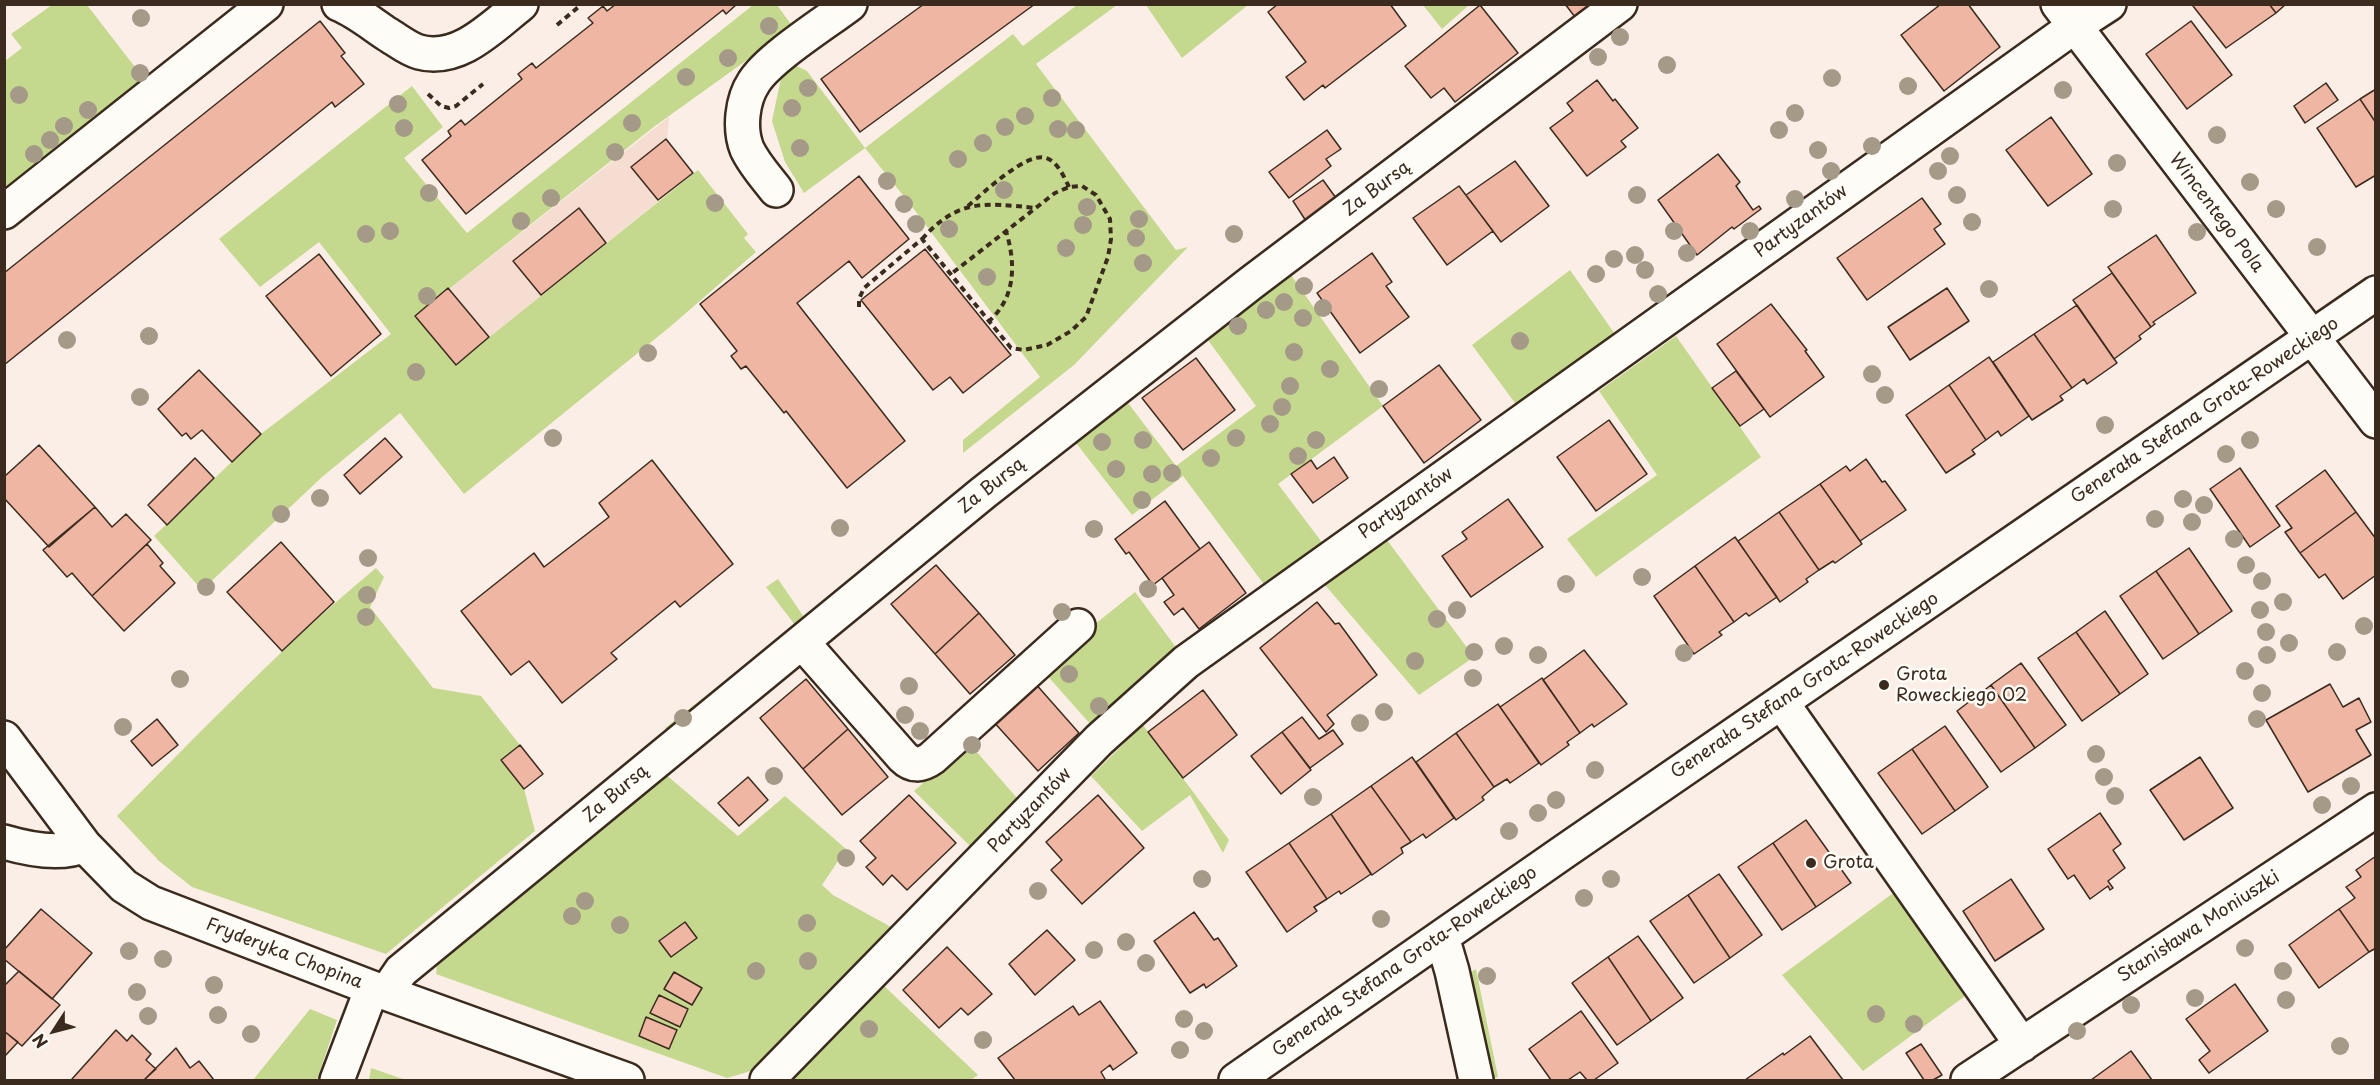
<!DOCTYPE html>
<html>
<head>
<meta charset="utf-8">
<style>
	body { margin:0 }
	#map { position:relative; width:2380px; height:1085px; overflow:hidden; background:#faeee6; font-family:"Playpen Sans",sans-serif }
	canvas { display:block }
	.frame { position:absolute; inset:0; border:6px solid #3b2a1e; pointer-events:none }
	.north { position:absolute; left:24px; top:1001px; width:60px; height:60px; -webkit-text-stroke:4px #fdfcf7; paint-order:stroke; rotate:234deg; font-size:16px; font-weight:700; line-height:24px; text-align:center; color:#3b2a1e }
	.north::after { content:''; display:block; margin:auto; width:21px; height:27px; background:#3b2a1e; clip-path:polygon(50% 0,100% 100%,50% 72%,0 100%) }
</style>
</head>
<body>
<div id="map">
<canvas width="2380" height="1085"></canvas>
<div class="frame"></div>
<div class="north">N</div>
</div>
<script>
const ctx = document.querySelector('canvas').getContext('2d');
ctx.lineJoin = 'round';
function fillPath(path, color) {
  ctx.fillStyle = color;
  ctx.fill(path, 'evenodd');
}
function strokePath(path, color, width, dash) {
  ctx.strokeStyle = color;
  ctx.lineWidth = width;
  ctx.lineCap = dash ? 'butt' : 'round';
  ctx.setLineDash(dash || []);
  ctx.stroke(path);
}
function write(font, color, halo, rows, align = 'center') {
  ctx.font = font + ' "Playpen Sans",sans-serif';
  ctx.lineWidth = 5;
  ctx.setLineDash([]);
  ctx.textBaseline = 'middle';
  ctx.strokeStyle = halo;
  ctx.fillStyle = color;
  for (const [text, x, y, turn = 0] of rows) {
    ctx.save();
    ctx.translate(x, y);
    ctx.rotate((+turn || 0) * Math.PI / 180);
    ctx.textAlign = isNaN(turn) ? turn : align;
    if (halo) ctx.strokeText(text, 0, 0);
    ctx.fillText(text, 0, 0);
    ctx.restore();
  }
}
const built = new Path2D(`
	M669,117l-2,22 26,34 -237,192 -41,-49z`);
const green = new Path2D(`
	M52,5h35l58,75 -140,109v-128l17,-13 -11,-14z
	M753,5h24l16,22 -138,99 -240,190 41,48 242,-194 50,64 -4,4 12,14 -85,74 -207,168 -64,-81 -78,64 -120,113 -48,-54 107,-102 130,-100 -72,-92 -59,45 -41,-48 193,-153 31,41 -39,31 63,75z
	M1077,5h40l-81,59 140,186 12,-3 -114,118 -111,88v-13l77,-63 -130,-173 -45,-56 -61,45 -19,-31 -13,-41 9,-43 11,-14 15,7 58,77 148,-114 10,12z
	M1146,5h102l-66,53z
	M1423,5h46l-27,24z
	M1570,270l47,67 -99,70 -46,-62z
	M1291,275l92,131 -105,78 46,61 -58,42 -83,-111 -51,39 -56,-72 52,-40 48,63 80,-60 -48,-66z
	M1676,336l85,121 -165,120 -29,-38 90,-64 -58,-84z
	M1387,540l87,117 -55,38 -94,-110z
	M376,568l8,9 -14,30 63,81 48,8 39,49 -19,15 23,29 11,42 -149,123 -194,-67 -33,-26 -42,-45c85,-85 167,-172 259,-248z
	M778,579l28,41 -137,112 -4,-4 130,-103 -29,-38z
	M1135,592l43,58 -86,76 -48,-54 40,-39z
	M1143,725l86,115 -6,13 -33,-58 -48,36 -51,-55z
	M969,743l48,55 -47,48 -56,-55z
	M664,773l74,63 47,-40 61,53 -24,36 11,10 58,32 -137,143 -27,8 -291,-104 1,-8 165,-142zM685,922l12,16 -26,19 -12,-16zM674,972l28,16 -10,17 -28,-16zM659,995l29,14 -8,17 -29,-13zM646,1018l23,31 -30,-13z
	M1900,888l72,103 -109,80 -81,-96z
	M1476,969l22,108 -7,3 -23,-106z
	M882,984l96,91 -7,5h-178l1,-3z
	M310,1009l27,11 -20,60h-64z
	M371,1068l35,12h-37z`);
const building = new Path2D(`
	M616,4h121l-11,10 -3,-4 -257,204 -44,-54 29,-24 -3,-5 13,-11 4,5 57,-46 -4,-5 14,-11 4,5 57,-45 -5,-5 15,-12 4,5z
	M924,4h111l-175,128 -39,-53z
	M1278,4h112l16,22 -81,62 -2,-3 -19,15 -18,-23 20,-15 -38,-50z
	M1565,4h27l-17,13z
	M1941,4h27l32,43 -56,44 -43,-56z
	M2195,4h74l7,9 -50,35 -33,-42z
	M2269,4h17l-10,9z
	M1480,5l38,48 -63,49 -11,-14 -13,10 -26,-32z
	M320,21l25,32 -4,3 23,28 -29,23 -3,-5 -328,263v-92z
	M2191,21l41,54 -45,34 -41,-55z
	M1597,80l16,21 2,-2 23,29 -17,13 5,6 -39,29 -37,-48 23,-17 -6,-8z
	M2326,83l12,17 -33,23 -11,-17z
	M2376,89v34l-16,-24z
	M2360,99l16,24v52l-20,12 -39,-59z
	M2051,117l41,57 -44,32 -42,-56z
	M1327,130l14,19 -15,10 5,7 -42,32 -20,-26z
	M666,139l27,34 -35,27 -27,-33z
	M1718,154l22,28 -4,4 17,24 6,-4 2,3 -27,20 -2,-2 -35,28 -39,-55z
	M1515,161l34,45 -48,36 -35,-47z
	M859,176l50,63 -47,39 -13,-17 -52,42 108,138 -58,47 -61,-77 -2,2 -38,-47 -5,3 -10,-13 6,-5 -37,-47z
	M1323,180l13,18 -30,23 -13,-20z
	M1459,186l34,45 -46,34 -34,-47z
	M1922,198l19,26 -7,5 11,15 -78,56 -30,-42z
	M579,208l27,35 -65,52 -28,-34z
	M2156,235l40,58 -43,29 2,2 -4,3 -43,-60z
	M925,249l86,106 -48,38 -13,-16 -17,13 -72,-90z
	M1372,253l20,29 -6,4 23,31 -49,36 -43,-60z
	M319,254l62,80 -50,42 -65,-80z
	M2112,273l39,54 -12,9 2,3 -27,20 -41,-59z
	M448,288l41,49 -33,28 -41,-49z
	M1947,288l22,33 -59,39 -22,-33z
	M1771,304l36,46 -2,1 19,26 -54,40 -53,-73z
	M2077,305l40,58 -30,21 -3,-5 -12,9 -38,-54z
	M2034,334l38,54 -12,8 3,4 -31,20 -39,-58z
	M1989,357l40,59 -28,20 -3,-5 -12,9 -37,-55z
	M1196,358l39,52 -52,40 -41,-52z
	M1439,365l42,55 -57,43 -41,-57z
	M199,370l62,64 -29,28 -30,-32 -11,9 -5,-6 -4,3 -24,-27z
	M1736,371l28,38 -24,17 -28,-38z
	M1949,385l37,55 -14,10 3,4 -29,19 -40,-58z
	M1609,420l38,54 -51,37 -39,-54z
	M385,438l17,19 -42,37 -16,-19z
	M39,445l56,62 -46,40 -45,-49 1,-22z
	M1334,457l14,21 -35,25 -22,-29 20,-14 6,9z
	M195,458l19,20 -47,47 -19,-20z
	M1866,459l16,23 3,-1 21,29 -46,31 -40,-57 26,-18 4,5z
	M652,460l81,104 -53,43 -5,-6 -64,52 6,6 -55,44 -33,-42 -18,14 -50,-64 73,-58 10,14 65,-50 -10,-14z
	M2240,468l40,58 -30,21 -40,-58z
	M2325,470l31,42 -56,41 -15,-21 7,-4 -16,-22z
	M1820,484l42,60 -27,19 -2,-2 -14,9 -40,-58z
	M1508,499l35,48 -72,50 -29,-41 25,-17 -5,-7z
	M1165,501l35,48 -47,36 -24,-33 -3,2 -11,-15z
	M95,507l17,20 14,-13 25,26 -59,56 -20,-23 -5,4 -24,-27z
	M1779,512l40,58 -13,9 2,3 -28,20 -42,-61z
	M2356,512l20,27v36l-33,24 -18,-25 -6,4 -19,-25z
	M1735,537l42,60 -28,19 -3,-3 -12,9 -39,-56z
	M281,542l53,60 -52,49 -55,-59z
	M1209,542l37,51 -47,36 -16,-21 -9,7 -10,-13 10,-7 -12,-17z
	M147,544l16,19 -3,3 15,17 -51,48 -32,-35z
	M2189,548l43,63 -33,23 -43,-63z
	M936,565l43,48 -44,41 -44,-50z
	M1695,566l39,56 -15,10 3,3 -28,19 -40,-58z
	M2156,571l43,63 -36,25 -43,-63z
	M1317,602l18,22 4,-1 38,52 -50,40 7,9 -8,8 -66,-84z
	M2105,611l43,63 -28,20 -44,-62z
	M979,613l36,42 -45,39 -35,-40z
	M2076,632l44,62 -38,27 -44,-63z
	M1584,650l43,54 -33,23 -2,-3 -12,9 -37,-53z
	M2021,663l45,62 -31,23 -44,-63z
	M1542,678l38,55 -13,9 2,3 -28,20 -41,-58z
	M806,679l42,50 -45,40 -43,-51z
	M1034,682l45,51 -41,38 -46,-51z
	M2330,684l13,23 16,-9 12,24 -15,8 15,25 -63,37 -42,-72z
	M1991,685l44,63 -34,24 -44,-61z
	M1203,690l34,45 -54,43 -35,-46z
	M1498,704l41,59 -29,20 -3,-4 -13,8 -38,-54z
	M1302,717l17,22 14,-9 10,14 -33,24 -28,-36z
	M157,719l21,26 -26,21 -21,-25z
	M1945,726l43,61 -33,24 -43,-62z
	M848,729l40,48 -46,38 -39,-46z
	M1282,732l29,38 -30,24 -30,-38z
	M1456,733l38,54 -12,10 2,3 -28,20 -40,-58z
	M520,745l23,29 -19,15 -23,-29z
	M1912,749l43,62 -33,23 -44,-61z
	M1412,757l42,61 -28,20 -3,-4 -12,8 -40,-56z
	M2200,757l33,51 -49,32 -34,-50z
	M748,777l20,23 -29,26 -21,-23z
	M1371,786l40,56 -10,6 2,5 -31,22 -41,-61z
	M909,795l47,48 -49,47 -15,-15 -9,10 -17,-18 10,-9 -16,-17z
	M1098,795l46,53 -62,56 -31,-34 11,-10 -16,-18z
	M2100,813l21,31 -8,6 12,18 -17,13 5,7 -3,2 -2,-4 -18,13 -16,-24 -6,4 -20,-30z
	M1331,814l40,60 -30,20 -2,-3 -12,8 -38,-56z
	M1806,820l45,63 -35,24 -43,-64z
	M1289,843l38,56 -13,8 3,4 -30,21 -41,-60z
	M1773,843l43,64 -34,23 -44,-63z
	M2376,856v92l-7,4 -30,-43 16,-11 -9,-11 15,-10 -5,-7z
	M1719,874l43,61 -32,23 -42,-63z
	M2011,879l33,50 -49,32 -32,-50z
	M1688,895l42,63 -36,25 -44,-62z
	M41,909l51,44 -40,46 -48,-40v-9z
	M2339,909l30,43 -50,36 -30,-43z
	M1194,912l20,28 4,-2 19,28 -31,22 -2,-4 -14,9 -36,-52z
	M685,922l12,16 -26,19 -12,-16z
	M1047,930l28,30 -40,35 -26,-31z
	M1638,936l45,62 -32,23 -43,-64z
	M947,947l45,47 -24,21 -7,-7 -22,20 -36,-38z
	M1608,957l43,64 -34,24 -45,-62z
	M19,971l41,34 -38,41 -18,-15v-45z
	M674,972l28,16 -10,17 -28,-16z
	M2235,984l33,47 -59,42 -10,-13 11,-9 -24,-32z
	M659,995l29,14 -8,18 -30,-14z
	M1100,1001l37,52 -24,17 -3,-5 -9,7 4,7 -1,1h-89l-17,-22 75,-52 6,9z
	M1581,1011l37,52 -24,17h-7l-7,-8 -12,8h-17l-22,-31z
	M646,1017l31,13 -8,19 -30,-13z
	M116,1030l11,11 5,-6 19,19 -5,6 10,9 -12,11h-71l-1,-1z
	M4,1031l14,11 -14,15z
	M1810,1036l33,44h-98l38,-27 1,2z
	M1921,1044l21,31 -9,5h-9l-18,-27z
	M176,1048l14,20 9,-7 15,19h-70z
	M2131,1051l21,29h-61z`);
const path = new Path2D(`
	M557,25l25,-21
	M428,94l13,12 8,2 7,-2 27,-22
	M968,206c14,-12 59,-55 78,-48 12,4 18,19 23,29
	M922,239c37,-41 63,-36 114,-31
	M859,307v-8l5,-11 58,-49 89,109 13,2 23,-5 24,-14 15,-14 22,-60 3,-18 -1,-20 -14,-24 -14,-9 -13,1 -14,6 -104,81
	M988,322c28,-24 28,-58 18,-91`);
const minor = new Path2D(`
	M339,4c17,7 33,20 48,30 10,6 21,15 32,18 40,11 74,-26 102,-48
	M2058,4l318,417
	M776,190c-10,-13 -22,-26 -29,-41 -8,-20 -5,-49 7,-67 15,-24 71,-59 96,-78
	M4,212l262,-208
	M802,642l101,115c9,9 18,9 29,1l146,-132
	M1782,703l240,342
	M4,738l80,107 40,41 27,17 221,85 255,92
	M4,842c24,7 57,14 80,3
	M1442,937l10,34 24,109
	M386,993l15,-22 582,-478 268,-210 369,-279
	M337,1080l35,-92
	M767,1080l332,-340 87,-78 889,-636 34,-22
	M1236,1080l329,-229 811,-558
	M1968,1080l408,-270`);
const trees = [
	[141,18],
	[769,26],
	[1620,37],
	[1598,57],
	[728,58],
	[1667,65],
	[140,73],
	[686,77],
	[1832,78],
	[1908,86],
	[808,88],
	[2063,90],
	[19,95],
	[1052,98],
	[398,104],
	[792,108],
	[88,110],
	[1795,113],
	[1025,116],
	[632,123],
	[64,126],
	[1005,127],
	[404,128],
	[1058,129],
	[1076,130],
	[1779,130],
	[2217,135],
	[50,140],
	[983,143],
	[1872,146],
	[800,148],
	[1818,150],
	[615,152],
	[34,154],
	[1950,156],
	[958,159],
	[2117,163],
	[1831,171],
	[1938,171],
	[887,181],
	[2250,182],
	[1004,190],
	[429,193],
	[1637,195],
	[1957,195],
	[551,198],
	[1795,199],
	[715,203],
	[904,204],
	[1087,207],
	[2113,209],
	[2276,209],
	[1139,219],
	[521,221],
	[1972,222],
	[916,224],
	[1083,225],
	[949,229],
	[390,231],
	[1674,231],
	[1750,231],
	[2197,232],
	[366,234],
	[1234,234],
	[1136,238],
	[2317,247],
	[1066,248],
	[1687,253],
	[1635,255],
	[1614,259],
	[1143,263],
	[1645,270],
	[1596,274],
	[987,277],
	[1304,286],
	[1989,289],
	[1658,294],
	[427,296],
	[1284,302],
	[1323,308],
	[1266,310],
	[1303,318],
	[1238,326],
	[149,336],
	[67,340],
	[1520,341],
	[1294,352],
	[648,353],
	[1330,369],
	[416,372],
	[1872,374],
	[1290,386],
	[1379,389],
	[1885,395],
	[140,397],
	[1282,407],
	[1270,424],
	[2105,425],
	[553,438],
	[1236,438],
	[1143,440],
	[1316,440],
	[2250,440],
	[1102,442],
	[2226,454],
	[1298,456],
	[1211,458],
	[1116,469],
	[1172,473],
	[1152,474],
	[320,498],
	[2183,499],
	[1142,500],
	[2204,505],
	[281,514],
	[2155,519],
	[2192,522],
	[840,528],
	[1094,529],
	[2234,539],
	[368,558],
	[2246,565],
	[1642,577],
	[2262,581],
	[1566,584],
	[206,587],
	[1148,589],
	[367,595],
	[2283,602],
	[1457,610],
	[2260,610],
	[1062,612],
	[366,617],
	[1437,619],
	[2364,626],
	[2266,632],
	[2289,643],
	[1504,646],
	[1474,652],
	[2337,652],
	[1684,653],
	[1538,655],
	[2267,655],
	[1415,661],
	[2245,671],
	[1069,674],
	[1473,678],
	[180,679],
	[909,686],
	[2262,693],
	[1099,706],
	[1384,712],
	[905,715],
	[683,718],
	[2257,719],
	[1360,723],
	[123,727],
	[920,731],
	[972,745],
	[2096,754],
	[1595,770],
	[774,776],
	[2104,777],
	[2351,786],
	[2115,796],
	[1313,797],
	[1556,800],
	[2322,805],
	[1538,813],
	[1509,831],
	[846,858],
	[1202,879],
	[1611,879],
	[1038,891],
	[1584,898],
	[585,901],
	[572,916],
	[1381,919],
	[807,923],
	[620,925],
	[1126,942],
	[2245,948],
	[1094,950],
	[129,951],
	[163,959],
	[808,961],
	[1146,963],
	[756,971],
	[2283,971],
	[1487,976],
	[214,985],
	[137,992],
	[2195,998],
	[2286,1000],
	[2131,1005],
	[1876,1014],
	[218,1015],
	[148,1016],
	[1184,1019],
	[1914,1024],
	[869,1029],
	[1204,1031],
	[2077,1031],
	[251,1034],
	[983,1040],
	[2340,1046],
	[1180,1050]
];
const markers = [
	[1884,685,6,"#3b2a1e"],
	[1811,863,6,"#3b2a1e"]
];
const streetNames = [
	["Za Bursą",1377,189,-37],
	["Wincentego Pola",2216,213,53],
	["Partyzantów",1801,222,-36],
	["Generała Stefana Grota-Roweckiego",2205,411,-34],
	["Za Bursą",992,486,-38],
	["Partyzantów",1406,504,-35],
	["Generała Stefana Grota-Roweckiego",1805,686,-34],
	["Za Bursą",616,794,-40],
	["Partyzantów",1030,811,-46],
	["Stanisława Moniuszki",2199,927,-33],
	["Fryderyka Chopina",284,954,21],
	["Generała Stefana Grota-Roweckiego",1405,962,-35]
];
const poiNames = [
	["Grota",1896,675],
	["Roweckiego 02",1896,696],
	["Grota",1823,863]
];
fillPath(built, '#f6ddd2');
fillPath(green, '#c4d98e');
fillPath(building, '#eeb6a3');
strokePath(building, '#3b2a1e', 1.5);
strokePath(minor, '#3b2a1e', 38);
strokePath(path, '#3b2a1e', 4, [6, 4.5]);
strokePath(minor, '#fdfcf7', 33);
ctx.fillStyle = '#a49a87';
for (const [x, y] of trees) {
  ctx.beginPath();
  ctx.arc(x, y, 9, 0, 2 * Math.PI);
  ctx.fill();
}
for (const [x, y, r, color] of markers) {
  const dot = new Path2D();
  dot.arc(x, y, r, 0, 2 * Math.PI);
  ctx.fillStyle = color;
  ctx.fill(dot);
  strokePath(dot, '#fdfcf7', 2);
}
write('18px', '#3b2a1e', '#fdfcf7', streetNames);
write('18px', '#3b2a1e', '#fdfcf7', poiNames, 'left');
</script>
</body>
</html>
